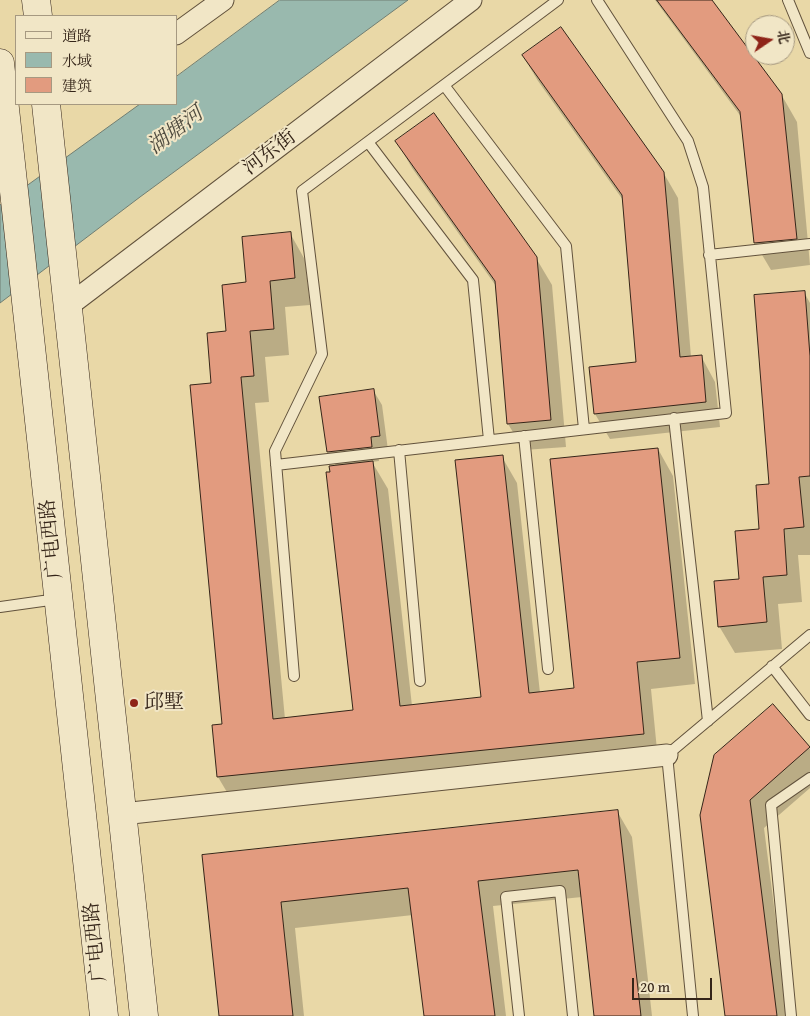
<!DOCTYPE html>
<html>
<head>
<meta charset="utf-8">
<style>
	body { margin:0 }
	#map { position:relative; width:810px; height:1016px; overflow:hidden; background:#e9d8a7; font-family:"Gentium Book Plus","Noto Serif SC",serif }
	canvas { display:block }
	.legend { position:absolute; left:15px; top:15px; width:162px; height:90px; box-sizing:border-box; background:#f1e6c6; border:1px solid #a69981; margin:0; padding:6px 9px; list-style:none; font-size:15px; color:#352519 }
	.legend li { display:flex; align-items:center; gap:10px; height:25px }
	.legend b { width:25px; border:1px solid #a69981 }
	.north { position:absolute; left:745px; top:15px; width:50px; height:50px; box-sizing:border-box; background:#f1e6c6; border:1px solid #a69981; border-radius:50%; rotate:78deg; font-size:14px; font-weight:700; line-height:20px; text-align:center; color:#352519 }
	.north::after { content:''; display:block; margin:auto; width:18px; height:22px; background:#8f2418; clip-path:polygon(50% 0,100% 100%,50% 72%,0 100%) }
	.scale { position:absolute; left:632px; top:978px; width:80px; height:22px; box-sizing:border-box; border:2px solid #352519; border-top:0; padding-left:6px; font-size:15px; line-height:18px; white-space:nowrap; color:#352519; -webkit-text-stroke:4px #f1e6c6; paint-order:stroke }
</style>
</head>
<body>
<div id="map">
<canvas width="810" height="1016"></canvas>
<ul class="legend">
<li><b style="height:6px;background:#f1e6c6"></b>道路</li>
<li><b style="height:14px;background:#99b9ae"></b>水域</li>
<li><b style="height:14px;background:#e29b7f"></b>建筑</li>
</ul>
<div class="north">北</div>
<div class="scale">20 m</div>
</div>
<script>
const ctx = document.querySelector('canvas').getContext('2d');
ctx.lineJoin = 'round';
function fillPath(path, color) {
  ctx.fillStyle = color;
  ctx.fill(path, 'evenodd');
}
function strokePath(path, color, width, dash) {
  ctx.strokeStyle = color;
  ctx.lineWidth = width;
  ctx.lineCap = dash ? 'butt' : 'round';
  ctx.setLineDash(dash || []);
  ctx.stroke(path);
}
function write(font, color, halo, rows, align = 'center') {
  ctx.font = font + ' "Gentium Book Plus","Noto Serif SC",serif';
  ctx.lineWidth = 4;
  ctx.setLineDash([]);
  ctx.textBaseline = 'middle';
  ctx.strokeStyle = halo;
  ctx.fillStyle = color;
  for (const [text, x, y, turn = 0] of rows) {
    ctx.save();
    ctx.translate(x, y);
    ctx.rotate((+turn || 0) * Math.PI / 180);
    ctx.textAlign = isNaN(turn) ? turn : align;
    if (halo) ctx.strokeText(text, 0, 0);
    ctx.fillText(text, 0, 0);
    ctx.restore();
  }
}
const water = new Path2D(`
	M280,0h128l-268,197 -140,106v-98l140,-101h36v-27z`);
const shadow = new Path2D(`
	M655,0h56l70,94 16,28 13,143 -39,5 -16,-27 -13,-125z
	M523,56l140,116 15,26 13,159 10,-1 14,26 5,45 -110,12 -15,-25 42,-51 -14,-163 -85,-119z
	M397,142l139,116 16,27 14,162 -42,3 -16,-26 -12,-138 -84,-118z
	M290,233l15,27 5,45 -25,2 4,48 -24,2 4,45 -14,1 30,316 69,-7 -23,-239 5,-7 -8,-14 45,-62 9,15 6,45 -10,1 1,10 -7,1 16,27 24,217 70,-8 20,-241 15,26 23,210 36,-4 82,-240 15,27 22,208 -44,5 7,71 -424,44 -16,-27 5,-52 -11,-341 16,-52 19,-49z
	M804,292l6,11v252h-12l4,47 -24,2 4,45 -47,4 -16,-27 22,-46 20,-50 10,-45z
	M773,705l37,44v39l-46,40 24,188h-62l-25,-202z
	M617,811l15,26 20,179h-56l-14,-119 -89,9 13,110h-81l-12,-101 -118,13 9,88h-83l-18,-160z`);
const building = new Path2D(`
	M657,0h55l70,94 15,145 -43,4 -14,-131z
	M561,27l103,145 16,185 22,-2 4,47 -112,12 -5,-47 47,-5 -14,-167 -100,-140z
	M434,113l103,144 14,163 -44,4 -12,-143 -100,-140z
	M291,232l4,46 -25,3 4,48 -24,2 4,45 -13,1 32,342 80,-9 -27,-238h4l-1,-6 44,-5 27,245 81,-9 -26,-237 48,-5 26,238 45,-5 -24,-229 108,-11 22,210 -43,4 7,72 -427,43 -5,-52 10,-1 -32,-339 21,-2 -4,-50 19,-2 -4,-46 24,-3 -4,-45z
	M805,291l5,65v120l-11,1 5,50 -20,2 3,46 -24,2 4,45 -49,5 -4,-46 25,-2 -4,-48 24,-2 -3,-44 13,-1 -15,-189z
	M374,389l6,47 -9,1 1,10 -45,5 -8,-55z
	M773,704l37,43 -60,53 27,216h-52l-25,-201 14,-60z
	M618,810l23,206h-47l-16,-146 -100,11 17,135h-71l-16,-128 -127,14 12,114h-74l-17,-161z`);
const lane = new Path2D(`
	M788,0l22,53
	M444,85l122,161 18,183
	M368,142l105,138 16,160
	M709,255l101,-11
	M674,418l34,303
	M524,436l24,233
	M399,450l21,231
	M276,465l450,-52 -23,-226 -15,-46 -91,-141
	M0,607l57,-8
	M772,666l38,49
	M294,676l-19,-225 47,-97 -20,-163 256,-191
	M519,1016l-13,-119 54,-6 13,125
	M693,1016l-26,-261 143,-120
	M791,1016l-20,-211 39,-27`);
const street = new Path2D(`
	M176,34l47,-34
	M68,306l403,-306
	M122,814l545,-59`);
const secondary = new Path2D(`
	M36,0l2,16
	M0,63l104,953
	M46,104l98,912`);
const markers = [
	[134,703,5,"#8f2418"]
];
const streetNames = [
	["河东街",270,153,-37],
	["广电西路",52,539,-96],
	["广电西路",96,942,-96]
];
const poiNames = [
	["邱墅",144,703]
];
const waterNames = [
	["湖塘河",176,131,-37]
];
fillPath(water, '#99b9ae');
strokePath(water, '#717e72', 1);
fillPath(shadow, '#0003');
fillPath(building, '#e29b7f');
strokePath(building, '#352519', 1);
strokePath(lane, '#62523c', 12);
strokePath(street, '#62523c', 23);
strokePath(secondary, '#352519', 29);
strokePath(lane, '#f1e6c6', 10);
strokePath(street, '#f1e6c6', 21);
strokePath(secondary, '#f1e6c6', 28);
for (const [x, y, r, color] of markers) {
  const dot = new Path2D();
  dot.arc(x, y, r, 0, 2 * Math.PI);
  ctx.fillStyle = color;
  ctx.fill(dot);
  strokePath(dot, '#f1e6c6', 2);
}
write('20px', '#352519', '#f1e6c6', streetNames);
write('20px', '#352519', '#f1e6c6', poiNames, 'left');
write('italic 21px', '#4e4a3e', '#f1e6c6', waterNames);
</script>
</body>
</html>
